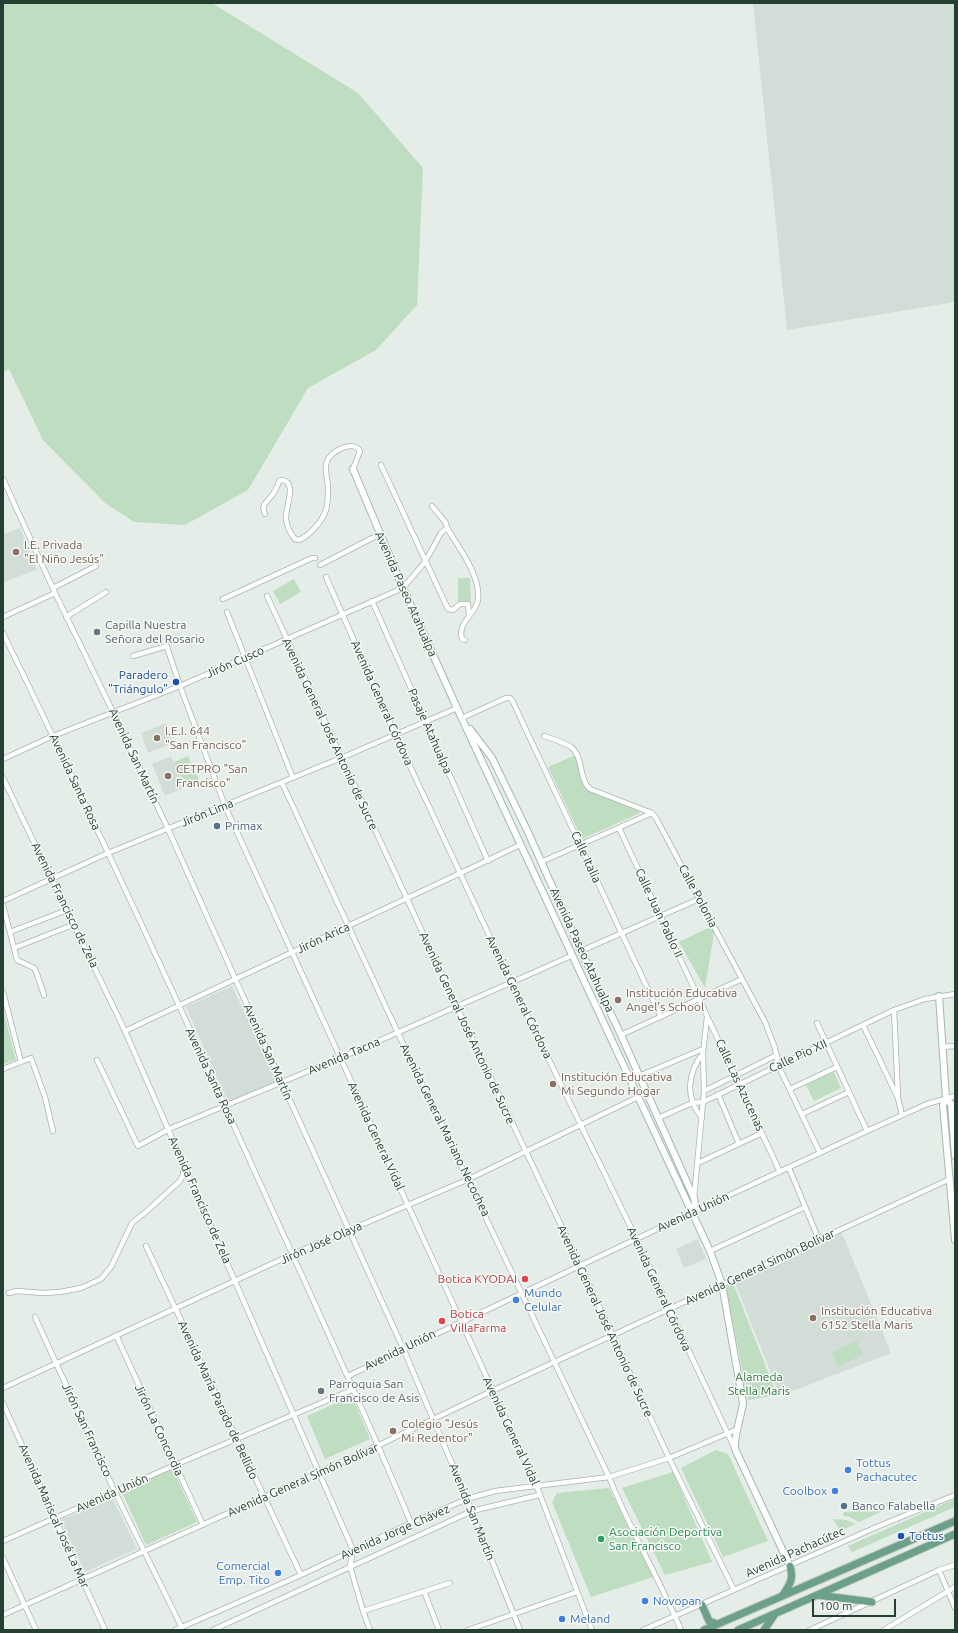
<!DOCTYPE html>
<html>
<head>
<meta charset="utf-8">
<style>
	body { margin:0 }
	#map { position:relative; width:958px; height:1633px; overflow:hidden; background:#e5ede8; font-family:Ubuntu,sans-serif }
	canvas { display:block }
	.frame { position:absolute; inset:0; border:4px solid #253f32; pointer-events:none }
	.scale { position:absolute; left:812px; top:1599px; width:84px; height:18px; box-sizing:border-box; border:2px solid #253f32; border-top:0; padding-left:5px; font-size:12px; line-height:14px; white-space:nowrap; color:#253f32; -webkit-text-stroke:3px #f6faf7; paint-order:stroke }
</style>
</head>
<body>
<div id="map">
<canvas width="958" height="1633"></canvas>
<div class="frame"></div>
<div class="scale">100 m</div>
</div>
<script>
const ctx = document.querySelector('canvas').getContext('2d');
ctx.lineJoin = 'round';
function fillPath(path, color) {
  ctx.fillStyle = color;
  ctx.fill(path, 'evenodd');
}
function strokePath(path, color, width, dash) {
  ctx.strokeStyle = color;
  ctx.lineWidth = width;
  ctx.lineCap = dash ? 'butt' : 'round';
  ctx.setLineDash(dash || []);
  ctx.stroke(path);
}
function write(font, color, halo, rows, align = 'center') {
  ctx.font = font + ' Ubuntu,sans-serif';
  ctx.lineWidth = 3;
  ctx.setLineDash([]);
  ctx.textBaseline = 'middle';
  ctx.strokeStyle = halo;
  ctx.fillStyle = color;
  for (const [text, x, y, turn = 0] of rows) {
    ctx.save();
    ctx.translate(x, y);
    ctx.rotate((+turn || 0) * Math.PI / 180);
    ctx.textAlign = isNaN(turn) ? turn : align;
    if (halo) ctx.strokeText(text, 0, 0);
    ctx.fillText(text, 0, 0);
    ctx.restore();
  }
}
const built = new Path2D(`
	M753,3h202v299l-168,28z
	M20,528l17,42 -34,12v-48z
	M166,723l7,20 -25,10 -7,-20z
	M171,756l13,32 -19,8 -13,-32z
	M232,986l45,95 -49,21 -42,-95z
	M842,1233l49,120 -111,43 -45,-113z
	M698,1239l8,20 -22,9 -8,-19z
	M112,1497l25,52 -52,23 -24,-52z`);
const green = new Path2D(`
	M3,3h209l146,90 65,75 -6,137 -41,45 -68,38 -60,102 -63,35 -51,-3 -29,-19 -62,-63 -34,-71 -6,3z
	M458,578h12l1,24h-13z
	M294,579l7,13 -21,12 -7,-13z
	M576,755l8,32 55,24 1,2 -58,26 -34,-72z
	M188,756l11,24 -15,6 -10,-24z
	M712,926l2,7 -9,55 -26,-46z
	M3,1009l13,51 -13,4z
	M834,1072l7,16 -27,13 -8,-16z
	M733,1283l44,112 -29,5 -22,-114z
	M857,1341l6,14 -25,11 -6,-14z
	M352,1396l18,43 -45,20 -18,-43z
	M716,1450l12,4 40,87 -45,16 -42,-89z
	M173,1469l24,53 -51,23 -24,-53z
	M673,1472l39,90 -47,13 -43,-87z
	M609,1488l44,89 -62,20 -39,-95 5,-9z
	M894,1499l3,6 -9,4 -2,-6 4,-3z
	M955,1499v8l-103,45 -4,-6z
	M880,1503l3,8 -24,11 -9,-5 -6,-1 -1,-2 1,-2c14,1 23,-7 36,-9z
	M833,1519l13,1 10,4 -16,7z`);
const street = new Path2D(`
	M381,465l67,144 5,1 7,-6h8l1,11
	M3,479l52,114 58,119 55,117 114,254 121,265 64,151 53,131
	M432,506l14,17 1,5
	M265,514c-5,-9 3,-13 8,-20 3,-5 5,-8 6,-13l3,-1c16,2 3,28 4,39 1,8 4,14 9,20l4,1c11,-5 23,-18 27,-30 2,-6 2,-17 2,-24 -1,-8 -4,-18 -1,-25 3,-9 26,-22 33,-10l-7,18
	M320,565l60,-31
	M326,577l69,157 116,248 125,256 98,209
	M53,588l43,-22
	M267,596l190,411 123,258 89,193 65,132
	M223,599l89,-41h3
	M372,601l116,260
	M227,612l66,166
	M3,617l52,-24
	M66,617l40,-25
	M3,633c87,178 170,358 252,539 53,117 107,233 156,351
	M165,641l15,45 45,120 312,681 55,143
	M133,656l34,-10
	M462,718l44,-20h4l2,2 149,317
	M544,736c9,3 19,6 27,11 13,10 7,31 19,42l62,24 4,5 109,204 10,26 3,17 42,88
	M3,759l50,-23 127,-50 223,-98 22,-26 16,-29 6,-5c12,20 34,48 31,72 -2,14 -21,22 -16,39l3,1
	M3,778l122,253 228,519 -3,16 13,45 7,19
	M282,783l116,250 211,444c21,53 50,101 72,153
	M619,828l161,344
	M541,862l111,-49
	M3,901l105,-48 233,-95 116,-50
	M3,905l14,55 17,8 2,3 8,24
	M10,932l57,-22
	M14,948l61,-24
	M581,951l118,-52
	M3,992l18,70
	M894,1010l4,85
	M817,1023l50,108
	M863,1025l35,73 4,17
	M125,1031l395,-186
	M621,1035l121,-56
	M942,1047l13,-1
	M97,1060l41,86 31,-17 171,-71 231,-102
	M3,1069l28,-11 14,39 8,34
	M639,1076l64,-27
	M790,1089l47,-22
	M704,1091l73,-36
	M718,1094l21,50
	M802,1114l47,-22
	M658,1118l34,-15 11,-1 191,-92 31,-11 30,-5
	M702,1118c-17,-20 -15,-44 1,-65
	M698,1163l64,-30
	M789,1168l30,72
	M694,1198l10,-107 -1,-38 4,-36
	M146,1246l155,329
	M710,1251l95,-44
	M9,1293l8,-2 26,2 17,-1 21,-4 20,-9 10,-12 21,-44 16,-13 32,-29 3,-6 1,-11
	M35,1317l80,175 67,136
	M116,1335l87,190
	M348,1376l345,-164 174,-81 60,-27 28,-8
	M3,1388l290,-134 176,-75 169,-82
	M3,1403l102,227
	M3,1541l172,-76 179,-76
	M3,1558l33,72
	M939,1570l16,38
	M424,1591l15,39
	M363,1611l87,-28
	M3,1615l376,-170 113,-54 458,-212
	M175,1630l126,-55 110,-52 56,-24 28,-8 114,-14 60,-19 69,-29
	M213,1630l259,-119 67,-16
	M468,1630l109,-38
	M643,1630l236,-104 76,-31
	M810,1630l129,-60 16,-5
	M884,1630l71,-43`);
const secondary = new Path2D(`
	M353,469l50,119 54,120 253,543 12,33 21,119c-2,15 -9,31 -8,46l55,117
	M470,729l22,29 35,72 54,121 40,84 73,163 1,6 -2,8
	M939,996l7,102
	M955,1156l-4,-52 -5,-6 -3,7 12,135`);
const primary = new Path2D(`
	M783,1595c7,-11 11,-16 7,-29
	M817,1595l55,7
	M702,1605l7,16 8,3
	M704,1630l251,-109
	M738,1630l217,-96
	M764,1630l11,-16`);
const markers = [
	[16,552,4,"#8d6e63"],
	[97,632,4,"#6b7280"],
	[176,682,4,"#1a4fb4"],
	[157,738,4,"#8d6e63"],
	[168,776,4,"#8d6e63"],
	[217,826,4,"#5c6f8a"],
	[618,1000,4,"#8d6e63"],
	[553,1084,4,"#8d6e63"],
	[525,1279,4,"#e0444e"],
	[516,1300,4,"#3f7fe0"],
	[813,1318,4,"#8d6e63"],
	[442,1321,4,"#e0444e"],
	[321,1391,4,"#6b7280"],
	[393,1431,4,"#8d6e63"],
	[848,1470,4,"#3f7fe0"],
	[835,1491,4,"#3f7fe0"],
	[844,1506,4,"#5c6f8a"],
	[901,1536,4,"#1a4fb4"],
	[601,1539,4,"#2e9e5b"],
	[278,1573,4,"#3f7fe0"],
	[645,1601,4,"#3f7fe0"],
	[562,1619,4,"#3f7fe0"]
];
const educationNames = [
	["I.E. Privada",24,545],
	["\"El Niño Jesús\"",24,559],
	["I.E.I. 644",165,731],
	["\"San Francisco\"",165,745],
	["CETPRO \"San",176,769],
	["Francisco\"",176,783],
	["Institución Educativa",626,993],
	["Angel's School",626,1007],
	["Institución Educativa",561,1077],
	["Mi Segundo Hogar",561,1091],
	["Institución Educativa",821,1311],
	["6152 Stella Maris",821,1325],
	["Colegio \"Jesús",401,1424],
	["Mi Redentor\"",401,1438]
];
const streetNames = [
	["Avenida Paseo Atahualpa",406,594,66],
	["Jirón Cusco",235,662,-24],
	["Avenida General Córdova",382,703,66],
	["Pasaje Atahualpa",430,731,66],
	["Avenida General José Antonio de Sucre",330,734,65],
	["Avenida San Martín",134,756,65],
	["Avenida Santa Rosa",75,782,65],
	["Jirón Lima",207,813,-22],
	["Calle Italia",586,857,65],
	["Calle Polonia",698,896,62],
	["Avenida Francisco de Zela",65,905,64],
	["Calle Juan Pablo II",659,913,65],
	["Jirón Arica",323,938,-25],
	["Avenida Paseo Atahualpa",582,950,65],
	["Avenida General Córdova",519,997,64],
	["Avenida General José Antonio de Sucre",467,1028,65],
	["Avenida San Martín",268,1052,66],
	["Avenida Tacna",344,1056,-23],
	["Calle Pio XII",798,1056,-25],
	["Avenida Santa Rosa",211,1076,65],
	["Calle Las Azucenas",740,1085,65],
	["Avenida General Mariano Necochea",445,1130,64],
	["Avenida General Vidal",376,1136,65],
	["Avenida Francisco de Zela",200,1200,66],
	["Avenida Unión",693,1212,-25],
	["Jirón José Olaya",321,1243,-24],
	["Avenida General Simón Bolívar",760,1267,-25],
	["Avenida General Córdova",659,1289,65],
	["Avenida General José Antonio de Sucre",605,1321,65],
	["Avenida Unión",400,1350,-26],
	["Avenida María Parado de Bellido",218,1400,65],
	["Jirón San Francisco",87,1430,65],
	["Jirón La Concordia",159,1430,65],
	["Avenida General Vidal",511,1431,65],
	["Avenida General Simón Bolívar",303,1480,-24],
	["Avenida Unión",112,1493,-24],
	["Avenida San Martín",472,1512,68],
	["Avenida Mariscal José La Mar",54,1516,66],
	["Avenida Jorge Chávez",395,1532,-24],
	["Avenida Pachacútec",795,1552,-24]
];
const worshipNames = [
	["Capilla Nuestra",105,625],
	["Señora del Rosario",105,639],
	["Parroquia San",329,1384],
	["Francisco de Asis",329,1398]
];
const transitNames = [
	["Paradero",168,675],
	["\"Triángulo\"",168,689],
	["Tottus",909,1536,"left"]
];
const serviceNames = [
	["Primax",225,826],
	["Banco Falabella",852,1506]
];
const healthNames = [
	["Botica KYODAI",517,1279],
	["Botica",450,1314,"left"],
	["VillaFarma",450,1328,"left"]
];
const shopNames = [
	["Mundo",524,1293],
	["Celular",524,1307],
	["Tottus",856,1463],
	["Pachacutec",856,1477],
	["Coolbox",827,1491,"right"],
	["Comercial",270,1566,"right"],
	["Emp. Tito",270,1580,"right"],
	["Novopan",653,1601],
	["Meland",570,1619]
];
const parkNames = [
	["Alameda",759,1377],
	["Stella Maris",759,1391]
];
const leisureNames = [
	["Asociación Deportiva",609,1532],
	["San Francisco",609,1546]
];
fillPath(built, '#d3ddd7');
fillPath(green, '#bfddc1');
strokePath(street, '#a8b5ae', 6);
strokePath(secondary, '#a4b9ad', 8);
strokePath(primary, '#c2c9c6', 9);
strokePath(street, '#fff', 4.5);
strokePath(secondary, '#fff', 6);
strokePath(primary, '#6ca088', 7);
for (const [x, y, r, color] of markers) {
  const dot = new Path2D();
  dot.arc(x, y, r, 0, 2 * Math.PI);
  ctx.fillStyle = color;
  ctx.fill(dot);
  strokePath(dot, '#f6faf7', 1.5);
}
write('12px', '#785e54', '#f6faf7', educationNames, 'left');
write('12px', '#253f32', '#f6faf7', streetNames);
write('12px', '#5b616d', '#f6faf7', worshipNames, 'left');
write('12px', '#164399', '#f6faf7', transitNames, 'right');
write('12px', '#4e5e75', '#f6faf7', serviceNames, 'left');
write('12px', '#be3a42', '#f6faf7', healthNames, 'right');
write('12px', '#366cbe', '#f6faf7', shopNames, 'left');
write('12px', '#31743d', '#f6faf7', parkNames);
write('12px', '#27864d', '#f6faf7', leisureNames, 'left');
</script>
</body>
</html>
